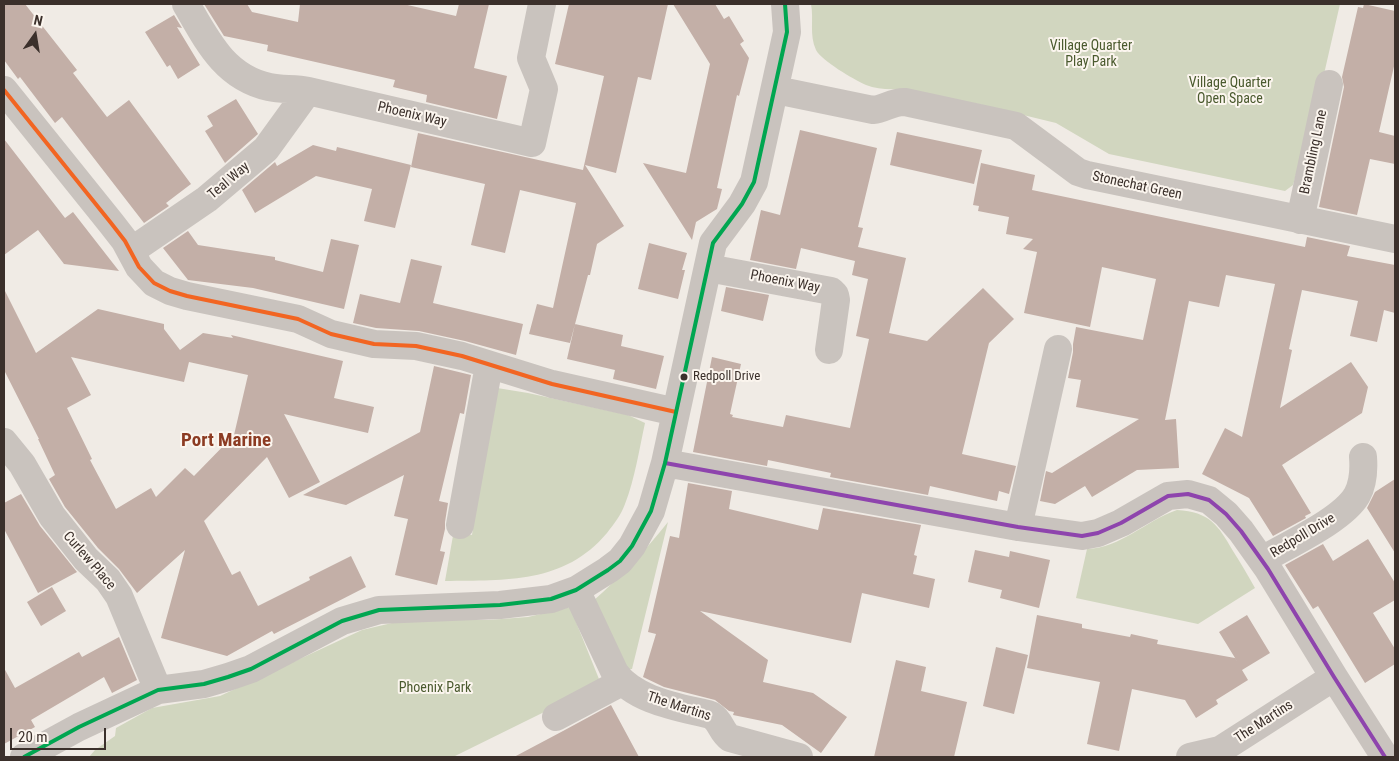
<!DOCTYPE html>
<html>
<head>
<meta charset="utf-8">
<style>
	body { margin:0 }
	#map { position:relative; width:1399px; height:761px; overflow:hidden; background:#f0ebe5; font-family:"Roboto Condensed",sans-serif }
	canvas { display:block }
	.frame { position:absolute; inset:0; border:5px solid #3b302b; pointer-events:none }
	.north { position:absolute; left:10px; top:10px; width:50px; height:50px; -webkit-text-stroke:4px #fbf5ee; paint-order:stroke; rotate:13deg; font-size:14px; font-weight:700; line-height:20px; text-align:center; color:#3b302b }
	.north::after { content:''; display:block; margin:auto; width:18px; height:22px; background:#3b302b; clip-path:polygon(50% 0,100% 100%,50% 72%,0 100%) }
	.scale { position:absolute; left:10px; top:728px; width:96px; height:22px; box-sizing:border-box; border:2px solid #3b302b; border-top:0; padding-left:6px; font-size:15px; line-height:18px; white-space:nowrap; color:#3b302b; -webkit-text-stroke:4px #fbf5ee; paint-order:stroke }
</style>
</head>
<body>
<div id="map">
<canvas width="1399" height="761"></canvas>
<div class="frame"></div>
<div class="north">N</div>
<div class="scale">20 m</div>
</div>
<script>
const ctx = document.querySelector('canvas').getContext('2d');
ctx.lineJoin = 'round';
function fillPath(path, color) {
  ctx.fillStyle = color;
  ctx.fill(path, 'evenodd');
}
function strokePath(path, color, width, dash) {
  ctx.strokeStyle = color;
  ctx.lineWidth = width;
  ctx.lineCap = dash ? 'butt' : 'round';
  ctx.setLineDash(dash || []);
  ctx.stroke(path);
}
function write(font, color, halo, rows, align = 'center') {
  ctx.font = font + ' "Roboto Condensed",sans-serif';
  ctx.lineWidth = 4;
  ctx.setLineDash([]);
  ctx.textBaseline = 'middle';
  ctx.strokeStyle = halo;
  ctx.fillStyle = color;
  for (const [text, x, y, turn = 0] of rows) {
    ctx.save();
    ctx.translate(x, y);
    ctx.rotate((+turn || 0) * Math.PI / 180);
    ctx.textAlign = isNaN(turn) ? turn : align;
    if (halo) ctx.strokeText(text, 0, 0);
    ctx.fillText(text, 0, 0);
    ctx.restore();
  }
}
const green = new Path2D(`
	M811,4h529l-21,92 -26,89 -8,6 -176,-37 -53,-31 -78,-19 -78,-15c-11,1 -24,0 -34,-4 -13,-6 -44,-24 -50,-35 -7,-15 -2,-31 -5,-46z
	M491,387l37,6 100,22 17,8c-6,27 -10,55 -20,81 -4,11 -11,20 -18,29 -43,51 -101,47 -162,48l9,-51 18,5z
	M1177,510c33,2 41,15 56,41 8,12 15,25 22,37l-57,36 -122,-26 11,-49c34,-1 58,-28 90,-39z
	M668,522l-36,147h-6l-33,-68c27,-24 52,-50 75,-79z
	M570,607l31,77 -148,73h-364l6,-7 20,-14 1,-8 36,-20 68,-12 142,-66 30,-7 32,-3h64l40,-3z`);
const building = new Path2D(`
	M4,4h21l52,66 -4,3 34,44 22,-17 62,84 -25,19 3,3 -25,17 -82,-106 -7,6 -35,-46 -2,2 -14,-19z
	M204,4h43l5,8 46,10 2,-18h103l53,12 3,-12h30l-15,64 33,8 -10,43 -71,-17 1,-7 -34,-8 2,-7 -128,-29 1,-6 -44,-9z
	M569,4h99l-17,76 -13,-3 -22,96 -31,-8 39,61 -27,18 -7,31h-2l-18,68 -41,-9 8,-30 16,4 23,-105 -56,-13 -15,63 -34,-8 14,-61 -74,-17 7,-34 165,37 21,-94 -49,-12z
	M673,4h42l9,15 5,-3 15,25 -4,3 9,14 -10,38 -2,-1 -20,93 5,1 -5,20 -21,13 -4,18 -49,-77 43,10 24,-109z
	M1364,4l31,7v51l-16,70 16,4v28l-25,-5 -13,56 -38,-8 25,-120 -2,-10 16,-70 5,1z
	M174,15l8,13 -5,-1 23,38 -22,14 -8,-14 -3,2 -22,-35z
	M236,99l22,35 -33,29 -20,-32 8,-5 -6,-10z
	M800,130l77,18 -19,79 5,1 -5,19 48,11 -17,75 38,8 56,-53 31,31 -25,24 -27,111 54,12 -7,28 -10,-3 -2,10 -67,-15 -2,9 -98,-18 1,-4 -63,-13 -1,6 -74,-14 19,-95 29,7 -11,50 3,1 -1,2 51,10 3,-12 64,13 19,-89 -13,-3 12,-57 -16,-4 3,-14 -54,-13 -5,21 -46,-9 11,-50 19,5z
	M897,132l85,18 -8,34 -84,-19z
	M4,139l61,79 8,-6 46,59 -55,-7 -26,-34 -34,25z
	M313,145l23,6 1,-4 74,18 -16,63 -31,-7 8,-32 -56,-13 -61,37 -13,-23 33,-28 2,4z
	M981,163l54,12 -3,15 273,57 2,-10 43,9 -3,10 48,9v48l-11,-3 -7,32 -27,-6 8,-35 -56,-11 -13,59 3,1 -12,58 71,-46 17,25 -6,26 -80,52 29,48 -6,3 1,2 -33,18 -24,-38 -47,-24 23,-46 17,9 33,-153 -49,-9 -7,32 -30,-6 -24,119 11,-1 3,49 -42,2 -45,27 -7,-11 -30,18 -15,-3 6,-30 6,2 87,-54 -63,-12 5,-27 -13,-2 5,-26v-8l3,-17 67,13 13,-61 -54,-12 -12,60 -66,-14 13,-61 -14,-3 10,-10 -27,-5 3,-17 -31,-6 1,-5 -6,-1z
	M188,231l10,14 77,12v3l48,12 8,-33 28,6 -15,64 -91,-21 -65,-8 -25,-32z
	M649,243l38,10 -5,17h3l-7,29 -40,-10z
	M411,259l31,7 -9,37 90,21 -7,31 -51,-14 -46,-10 -43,-3 -23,-5 7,-29 40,9z
	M726,287l43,8 -6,26 -42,-10z
	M4,289l32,64 62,-44 66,15v5l16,21 23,-17 30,5 -2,-3 112,26 -9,37 40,9 -6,26 -84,-19 36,68 -31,16 -22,-41 -63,64 28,54 8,-4 18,35 52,-26 -1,-3 42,-21 15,31 -92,47 -2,-3 -45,25 -66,-18 24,-88 -48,43 -18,-24 -21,-21 -33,-41 -16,-28 6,-4 -17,-36h1l-35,-69zM71,357l113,25 5,-20 59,13 -14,60 -40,41 -9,-8 -29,29 -5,-9 -35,21 -26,-49 2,-1 -25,-51 24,-13z
	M575,324l48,11 -2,11 43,10 -8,33 -43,-10 2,-9 -48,-11z
	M434,366l37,9 -7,39 -4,-1 -21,88 9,2 -3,19v7l-5,22 5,1 -8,33 -42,-10 13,-56 -14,-3 10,-41 -58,30 -43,-10 117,-63z
	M1395,479v74l-28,-45 8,-16z
	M688,483l44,8 -3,18 89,21 5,-22 98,17 -7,30 3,1 -4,18 22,5 -6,29 -67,-15 -11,50 -151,-32 68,49 -5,22 50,11 34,24 -26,36 -39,-28 -49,-10 1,-3 -5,-1 -14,-11 -51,-13 -21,-10 13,-43 -8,-2 22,-96 9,2z
	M21,494l19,32 37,46 -39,21 -34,-64v-26z
	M1368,539l27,44v17l-22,13 22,36v15l-30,19 -47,-77 -5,3 -28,-44 38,-21 10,17z
	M975,550l34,7 1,-6 40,9 -11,48 -39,-10 2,-8 -34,-8z
	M52,587l14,24 -25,15 -14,-24z
	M1037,615l45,9v4l48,9 1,-3 27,6 -1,4 78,14 5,8 -21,-34 28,-17 23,38 -28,17 6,10 -32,20 2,4 -22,14 -11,-18 -53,-11 -13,62 -32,-7 13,-62 -73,-14z
	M119,637l18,43 -25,13 -8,-16 -73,43 4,7 -31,17v-76l11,20 64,-36 3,5z
	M996,647l32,8 -14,59 -31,-8z
	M896,660l30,7 -5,24 46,11 -13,55h-80z
	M611,705l28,52h-125l49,-26z`);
const minor = new Path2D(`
	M186,4c21,36 38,73 83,83 13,3 26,1 39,4l224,52 12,-54 -13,-31 11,-54
	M4,90l107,133 14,18 14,26 15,16 16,8 17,5 111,23 33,15 43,10 42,2 46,10 90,28 124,28
	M776,90l97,20c11,-1 21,-9 32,-8l111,24 62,46 9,3 308,64
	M1300,220l29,-136
	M131,251l76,-52 59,-50 42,-58
	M708,268l123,23 4,4 1,5 -7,50
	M4,442l18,22 30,52 34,43 22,21 11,16 39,94
	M665,463l353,64 64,9 16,-3 23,-10 47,-27 20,-2 21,6 17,14 15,17 27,38 66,108 51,80
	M460,525l29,-160
	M1018,527l40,-178
	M1262,560c25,-15 81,-40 95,-65 6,-11 7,-25 6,-38
	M576,590l39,83c20,28 64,34 96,42 10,6 10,17 19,23l69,19
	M556,717l66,-35
	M24,757l55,-30 79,-37 46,-6 24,-7 23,-8 91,-48 37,-11 121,-5 51,-6 25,-9 32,-20 12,-9 12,-15 19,-35 14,-48 48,-220 29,-39 12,-22 33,-150 -2,-28
	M1190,757l30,-7 114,-73`);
const bus1 = new Path2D(`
	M4,90l107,133 14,18 14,26 15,16 16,8 17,5 111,23 33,15 43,10 42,2 46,10 90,28 124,28`);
const bus2 = new Path2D(`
	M665,463l353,64 64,9 16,-3 23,-10 47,-27 20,-2 21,6 17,14 15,17 27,38 66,108 51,80`);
const bus3 = new Path2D(`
	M24,757l55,-30 79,-37 46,-6 24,-7 23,-8 91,-48 37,-11 121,-5 51,-6 25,-9 32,-20 12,-9 12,-15 19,-35 14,-48 48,-220 29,-39 12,-22 33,-150 -2,-28`);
const markers = [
	[684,377,4.5,"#3b302b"]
];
const busNames = [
	["Redpoll Drive",693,377]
];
const parkNames = [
	["Village Quarter",1091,46],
	["Play Park",1091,62],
	["Village Quarter",1230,83],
	["Open Space",1230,99],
	["Phoenix Park",435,688]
];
const streetNames = [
	["Phoenix Way",412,115,13],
	["Brambling Lane",1314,152,-78],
	["Teal Way",229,181,-40],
	["Stonechat Green",1137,186,12],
	["Phoenix Way",785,282,11],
	["Redpoll Drive",1303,536,-31],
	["Curlew Place",89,561,49],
	["The Martins",679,707,18],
	["The Martins",1264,722,-33]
];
const districtNames = [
	["Port Marine",226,441]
];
fillPath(green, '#d1d6bf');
fillPath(building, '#c3afa7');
strokePath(minor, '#c9c3be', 28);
strokePath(bus1, '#f26522', 4);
strokePath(bus2, '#8e44ad', 4);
strokePath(bus3, '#00a651', 4);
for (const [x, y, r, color] of markers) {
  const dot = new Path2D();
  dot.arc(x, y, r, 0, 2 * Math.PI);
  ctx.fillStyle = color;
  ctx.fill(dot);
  strokePath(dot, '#fbf5ee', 2);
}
write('13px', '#3b302b', '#fbf5ee', busNames, 'left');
write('14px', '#4a5a2e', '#fbf5ee', parkNames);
write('14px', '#3b302b', '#fbf5ee', streetNames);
write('bold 19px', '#8c3b22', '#fbf5ee', districtNames);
</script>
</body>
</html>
